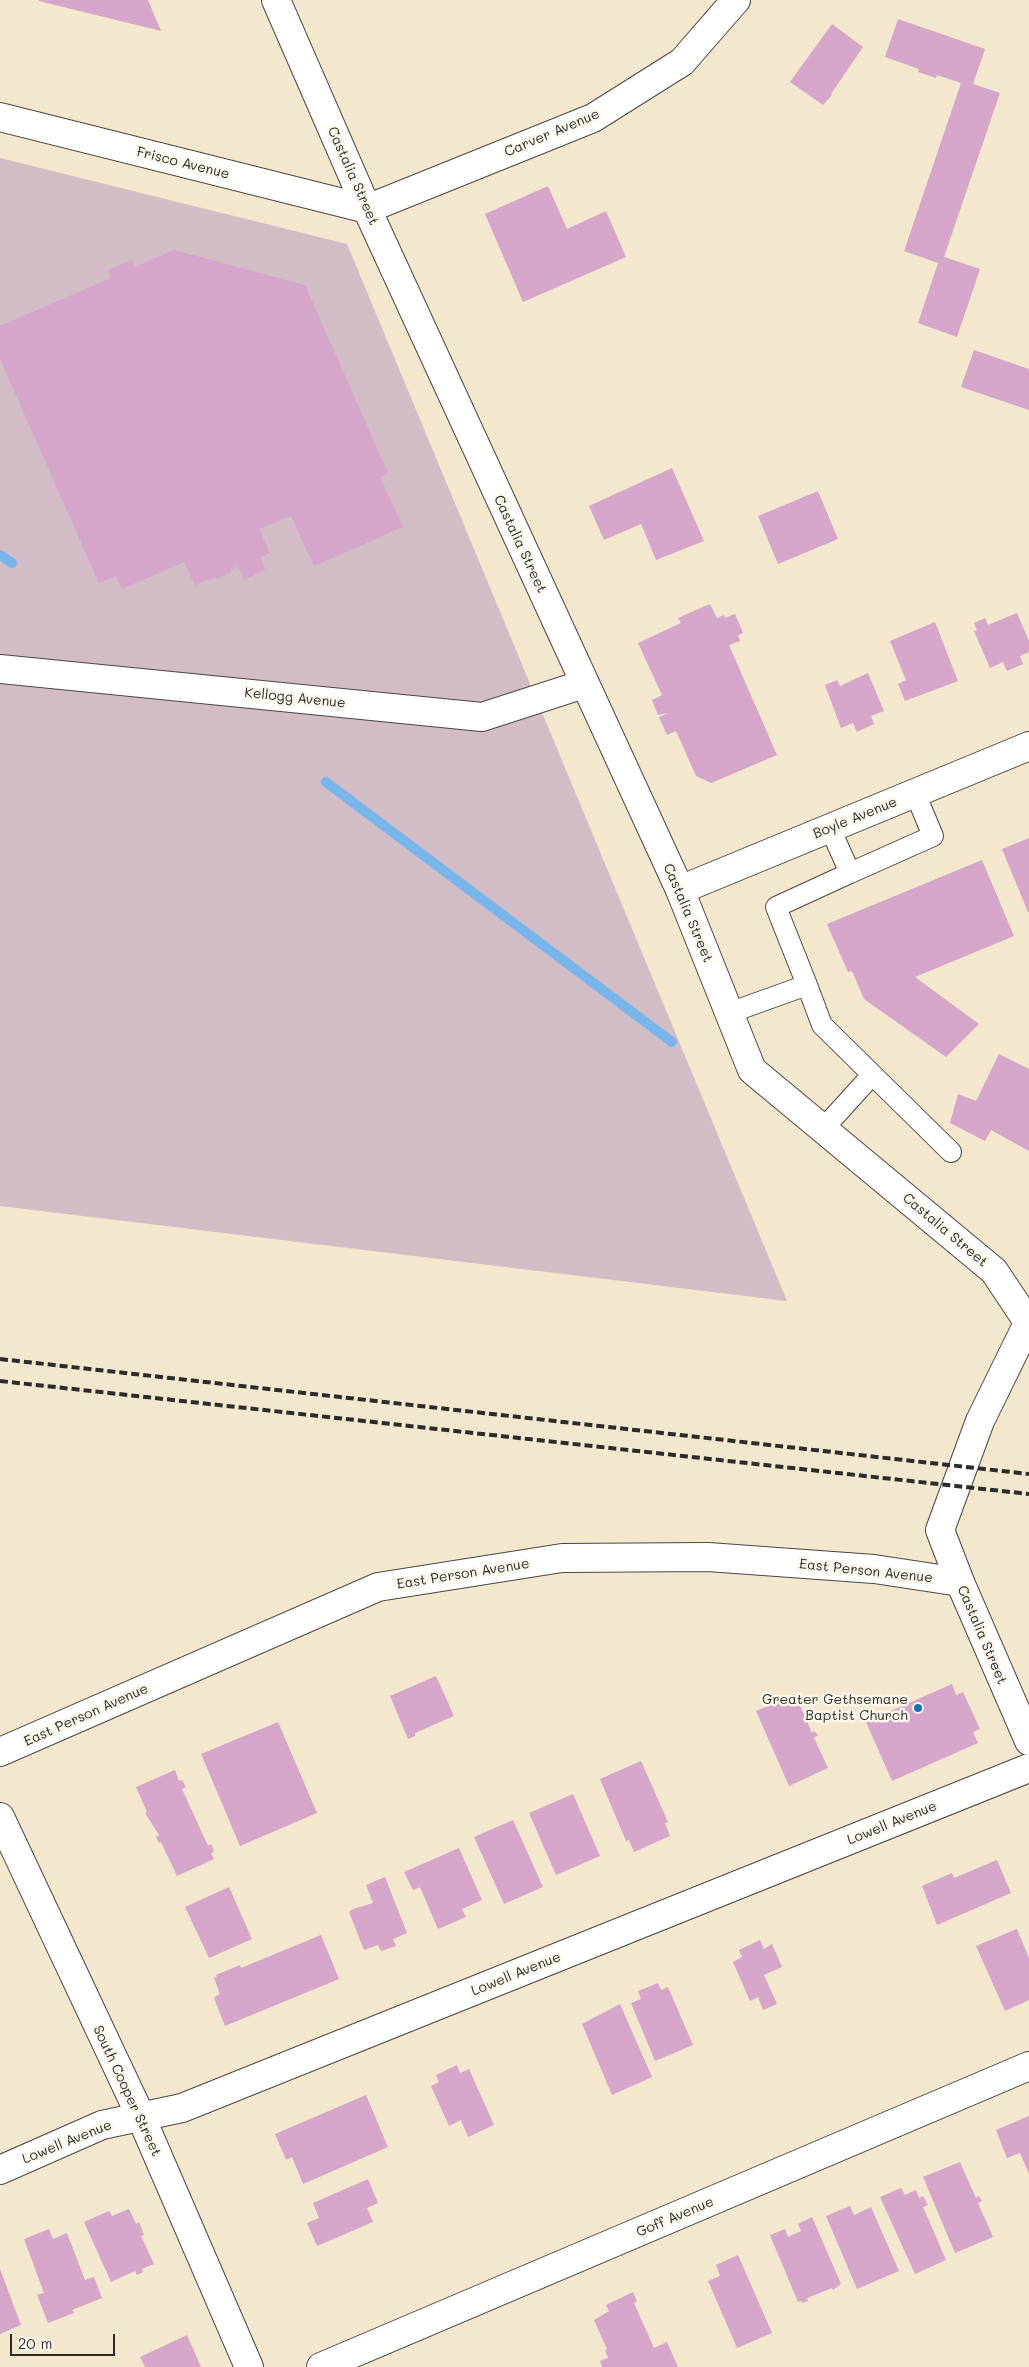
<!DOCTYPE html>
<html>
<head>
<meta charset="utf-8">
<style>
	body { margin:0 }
	#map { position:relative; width:1029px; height:2367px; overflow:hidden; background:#f3e7cd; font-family:Mali,sans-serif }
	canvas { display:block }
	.scale { position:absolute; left:10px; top:2334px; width:105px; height:22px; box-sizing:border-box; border:2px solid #2b2b2b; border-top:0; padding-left:6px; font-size:15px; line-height:18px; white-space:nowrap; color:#2b2b2b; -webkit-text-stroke:4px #fbf7ec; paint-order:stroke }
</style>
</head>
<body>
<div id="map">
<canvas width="1029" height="2367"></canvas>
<div class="scale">20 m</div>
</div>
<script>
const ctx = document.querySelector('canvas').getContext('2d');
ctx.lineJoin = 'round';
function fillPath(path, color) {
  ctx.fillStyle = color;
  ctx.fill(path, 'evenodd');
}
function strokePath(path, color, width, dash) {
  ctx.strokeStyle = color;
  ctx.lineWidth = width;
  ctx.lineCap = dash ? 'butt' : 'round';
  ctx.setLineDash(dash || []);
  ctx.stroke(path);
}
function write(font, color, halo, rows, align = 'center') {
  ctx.font = font + ' Mali,sans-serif';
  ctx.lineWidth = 5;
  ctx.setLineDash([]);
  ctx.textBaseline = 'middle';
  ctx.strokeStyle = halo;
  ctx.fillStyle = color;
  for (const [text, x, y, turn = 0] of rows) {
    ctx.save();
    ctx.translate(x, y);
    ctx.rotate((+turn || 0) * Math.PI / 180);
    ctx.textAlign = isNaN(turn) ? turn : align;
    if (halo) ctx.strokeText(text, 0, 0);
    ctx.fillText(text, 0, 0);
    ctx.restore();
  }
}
const industrial = new Path2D(`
	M0,158l347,86 440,1057 -787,-95z`);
const stream = new Path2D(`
	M0,555l12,8
	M326,782l346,260`);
const building = new Path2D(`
	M39,0h109l13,31 -122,-30z
	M898,19l87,30 -12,35 27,9 -56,164 36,12 -23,68 -39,-14 20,-60 -34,-12 57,-168 -24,-8 -1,3 -18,-6 1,-3 -34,-12z
	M832,24l31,23 -32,47 1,1 -9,10 -33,-23z
	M548,186l19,43 39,-18 20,46 -103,45 -38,-88z
	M174,250l131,35 83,188 -8,4 23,50 -89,39 -23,-50 -32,13 11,24 -10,4 5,13 -21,10 -6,-14 -8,4 1,3 -14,6 -1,-2 -21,8 -11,-23 -62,27 -6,-13 -17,7 -99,-224v-33l111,-48 -3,-8 24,-10 3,7z
	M974,350l55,19v41l-68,-23z
	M672,468l32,73 -48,19 -15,-36 -37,16 -15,-34z
	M818,491l20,48 -60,25 -20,-48z
	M710,604l7,14 7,-3 1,3 10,-4 8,19 -5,2 2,6 -11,4 48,110 -66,28 -15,-7 -20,-45 -9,4 -8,-18 9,-4 -10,2 -6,-15 10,-5 -24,-52 43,-20 -3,-5z
	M1017,613l12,28v11l-9,4 3,8 -16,7 -4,-9 -13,6 -16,-37 3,-1 -3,-7 11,-5 3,7z
	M935,622l23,59 -53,20 -7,-17 8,-4 -16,-39z
	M868,673l16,38 -13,5 3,8 -17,8 -4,-9 -12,5 -16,-43 12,-5 3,6z
	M1029,838v74h-1l-26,-63z
	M982,860l32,76 -99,41 64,47 -33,33 -82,-58 -12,-28 -4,1 -21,-48z
	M999,1054l30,15v82l-38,-21 -6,11 -35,-18 8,-29 18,7z
	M436,1676l18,40 -39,17v3l-7,3 -18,-43z
	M952,1684l4,11 7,-3 17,37 -7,3 5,11 -86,38 -26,-59z
	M795,1694l17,39 2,-2 4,4 -4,3 14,30 -39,18 -33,-75z
	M278,1722l39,91 -77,33 -39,-92z
	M641,1761l27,61 -3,1 5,13 -36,16 -5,-12 -3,1 -26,-62z
	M175,1770l4,11 3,-1 4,7 -4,2 26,57 3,-2 3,8 -3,1 3,6 -37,17 -16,-34 -2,1 -3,-6 3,-2 -14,-22 2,-1 -11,-25z
	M573,1794l27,62 -44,19 -27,-62z
	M513,1820l30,67 -39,17 -30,-67z
	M459,1848l23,52 -20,9 4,8 -28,12 -18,-42 -7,3 -9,-18z
	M997,1860l14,33 -74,32 -15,-39 30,-13 2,5z
	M385,1877l22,56 -14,6 3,7 -15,5 -3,-6 -14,5 -15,-38 4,-3 20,-6 -7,-18z
	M229,1887l23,52 -43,19 -24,-51z
	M1017,1929l12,29v42l-24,11 -29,-65z
	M321,1935l18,44 -114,47 -11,-28 6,-4 -6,-16 3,-1 -1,-2 24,-10 1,3z
	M760,1940l4,9 8,-5 10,23 -18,8 13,29 -14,6 -5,-13 -8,4 -17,-39 9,-5 -3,-7z
	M658,1983l3,7 7,-3 25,58 -38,16 -24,-58 10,-4 -3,-8z
	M620,2004l32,73 -40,18 -30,-71z
	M457,2065l3,8 9,-4 25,56 -26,12 -7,-17 -12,6 -18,-40 8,-4 -3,-7z
	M366,2095l22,52 -85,37 -11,-27 -6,3 -11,-26z
	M1029,2116v58l-9,-21 -13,5 -11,-28z
	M960,2162l16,36 3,-2 3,5 -4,2 15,34 -38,16 -32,-76z
	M368,2179l10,24 -11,5 6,14 -56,24 -10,-23 12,-5 -6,-15z
	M901,2188l4,7 11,-5 3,8 4,-2 5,9 -5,2 23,53 -31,14 -35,-77z
	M850,2206l4,9 17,-8 28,64 -42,18 -31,-73z
	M129,2209l7,15 3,-2 5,13 -3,1 13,28 -12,5 1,3 -6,3 -2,-4 -24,11 -27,-60 25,-11 3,5z
	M812,2217l29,67 -8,6 -1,-2 -25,10 1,3 -6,2 -1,-2 -3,1 -28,-67 15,-6 3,8 13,-6 -3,-7z
	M49,2229l4,10 14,-6 18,47 9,-3 8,21 -30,12 2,3 -26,10 -11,-28 7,-2 -20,-54z
	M738,2255l34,78 -35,15 -29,-67 12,-5 -4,-11z
	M0,2269l21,56 -21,9z
	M633,2292l4,9 -3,2 20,45 13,-6 11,25h-76l-2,-6 8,-3 -3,-8 2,-1 -13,-29 15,-9 -3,-6z
	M187,2335l14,32h-56l-5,-10z`);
const service = new Path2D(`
	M830,828l20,45 83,-37 -18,-43
	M807,985l15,40 129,127
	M729,1013l78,-28 -31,-78 74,-34
	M823,1129l49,-54`);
const minor = new Path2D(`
	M0,117l367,92 226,-91 89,-56 54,-62
	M0,669l482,48 102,-33
	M680,890l349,-144
	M0,2170l102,-45 80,-17 847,-340
	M321,2367l708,-301`);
const tertiary = new Path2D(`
	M276,0l91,209 313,681 72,180 242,201 34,51
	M960,1582l69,159
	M0,1817l141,300 108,250`);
const secondary = new Path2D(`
	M0,1752l378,-165 184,-29 146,-1 166,12 86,13 -20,-52 40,-109 49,-100`);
const rail = new Path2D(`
	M0,1359l1029,115
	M0,1381l1029,113`);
const markers = [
	[918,1708,5,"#1f6fb2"]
];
const streetNames = [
	["Carver Avenue",552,133,-23],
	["Frisco Avenue",183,163,14],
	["Castalia Street",353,176,66],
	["Castalia Street",520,544,65],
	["Kellogg Avenue",295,698,6],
	["Boyle Avenue",855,818,-22],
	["Castalia Street",688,913,67],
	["Castalia Street",945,1230,40],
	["East Person Avenue",866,1571,6],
	["East Person Avenue",463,1574,-9],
	["Castalia Street",982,1635,67],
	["East Person Avenue",86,1715,-24],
	["Lowell Avenue",892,1823,-22],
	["Lowell Avenue",516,1974,-22],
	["South Cooper Street",127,2091,65],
	["Lowell Avenue",67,2142,-22],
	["Goff Avenue",675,2217,-23]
];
const poiNames = [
	["Greater Gethsemane",908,1700],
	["Baptist Church",908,1716]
];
fillPath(industrial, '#d2bdc6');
strokePath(stream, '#77b5ea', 10);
fillPath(building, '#d5a5ca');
strokePath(service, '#494743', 22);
strokePath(minor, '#494743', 30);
strokePath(tertiary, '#494743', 30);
strokePath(secondary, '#494743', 30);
strokePath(service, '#fff', 20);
strokePath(minor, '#fff', 28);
strokePath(tertiary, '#fff', 28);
strokePath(secondary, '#fff', 28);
strokePath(rail, '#2b2b2b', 4, [8, 4]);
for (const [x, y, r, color] of markers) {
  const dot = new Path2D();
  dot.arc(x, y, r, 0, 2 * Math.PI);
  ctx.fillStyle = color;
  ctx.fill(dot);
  strokePath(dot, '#fbf7ec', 2);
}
write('14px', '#2b2b2b', '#fbf7ec', streetNames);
write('14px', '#2b2b2b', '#fbf7ec', poiNames, 'right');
</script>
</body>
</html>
